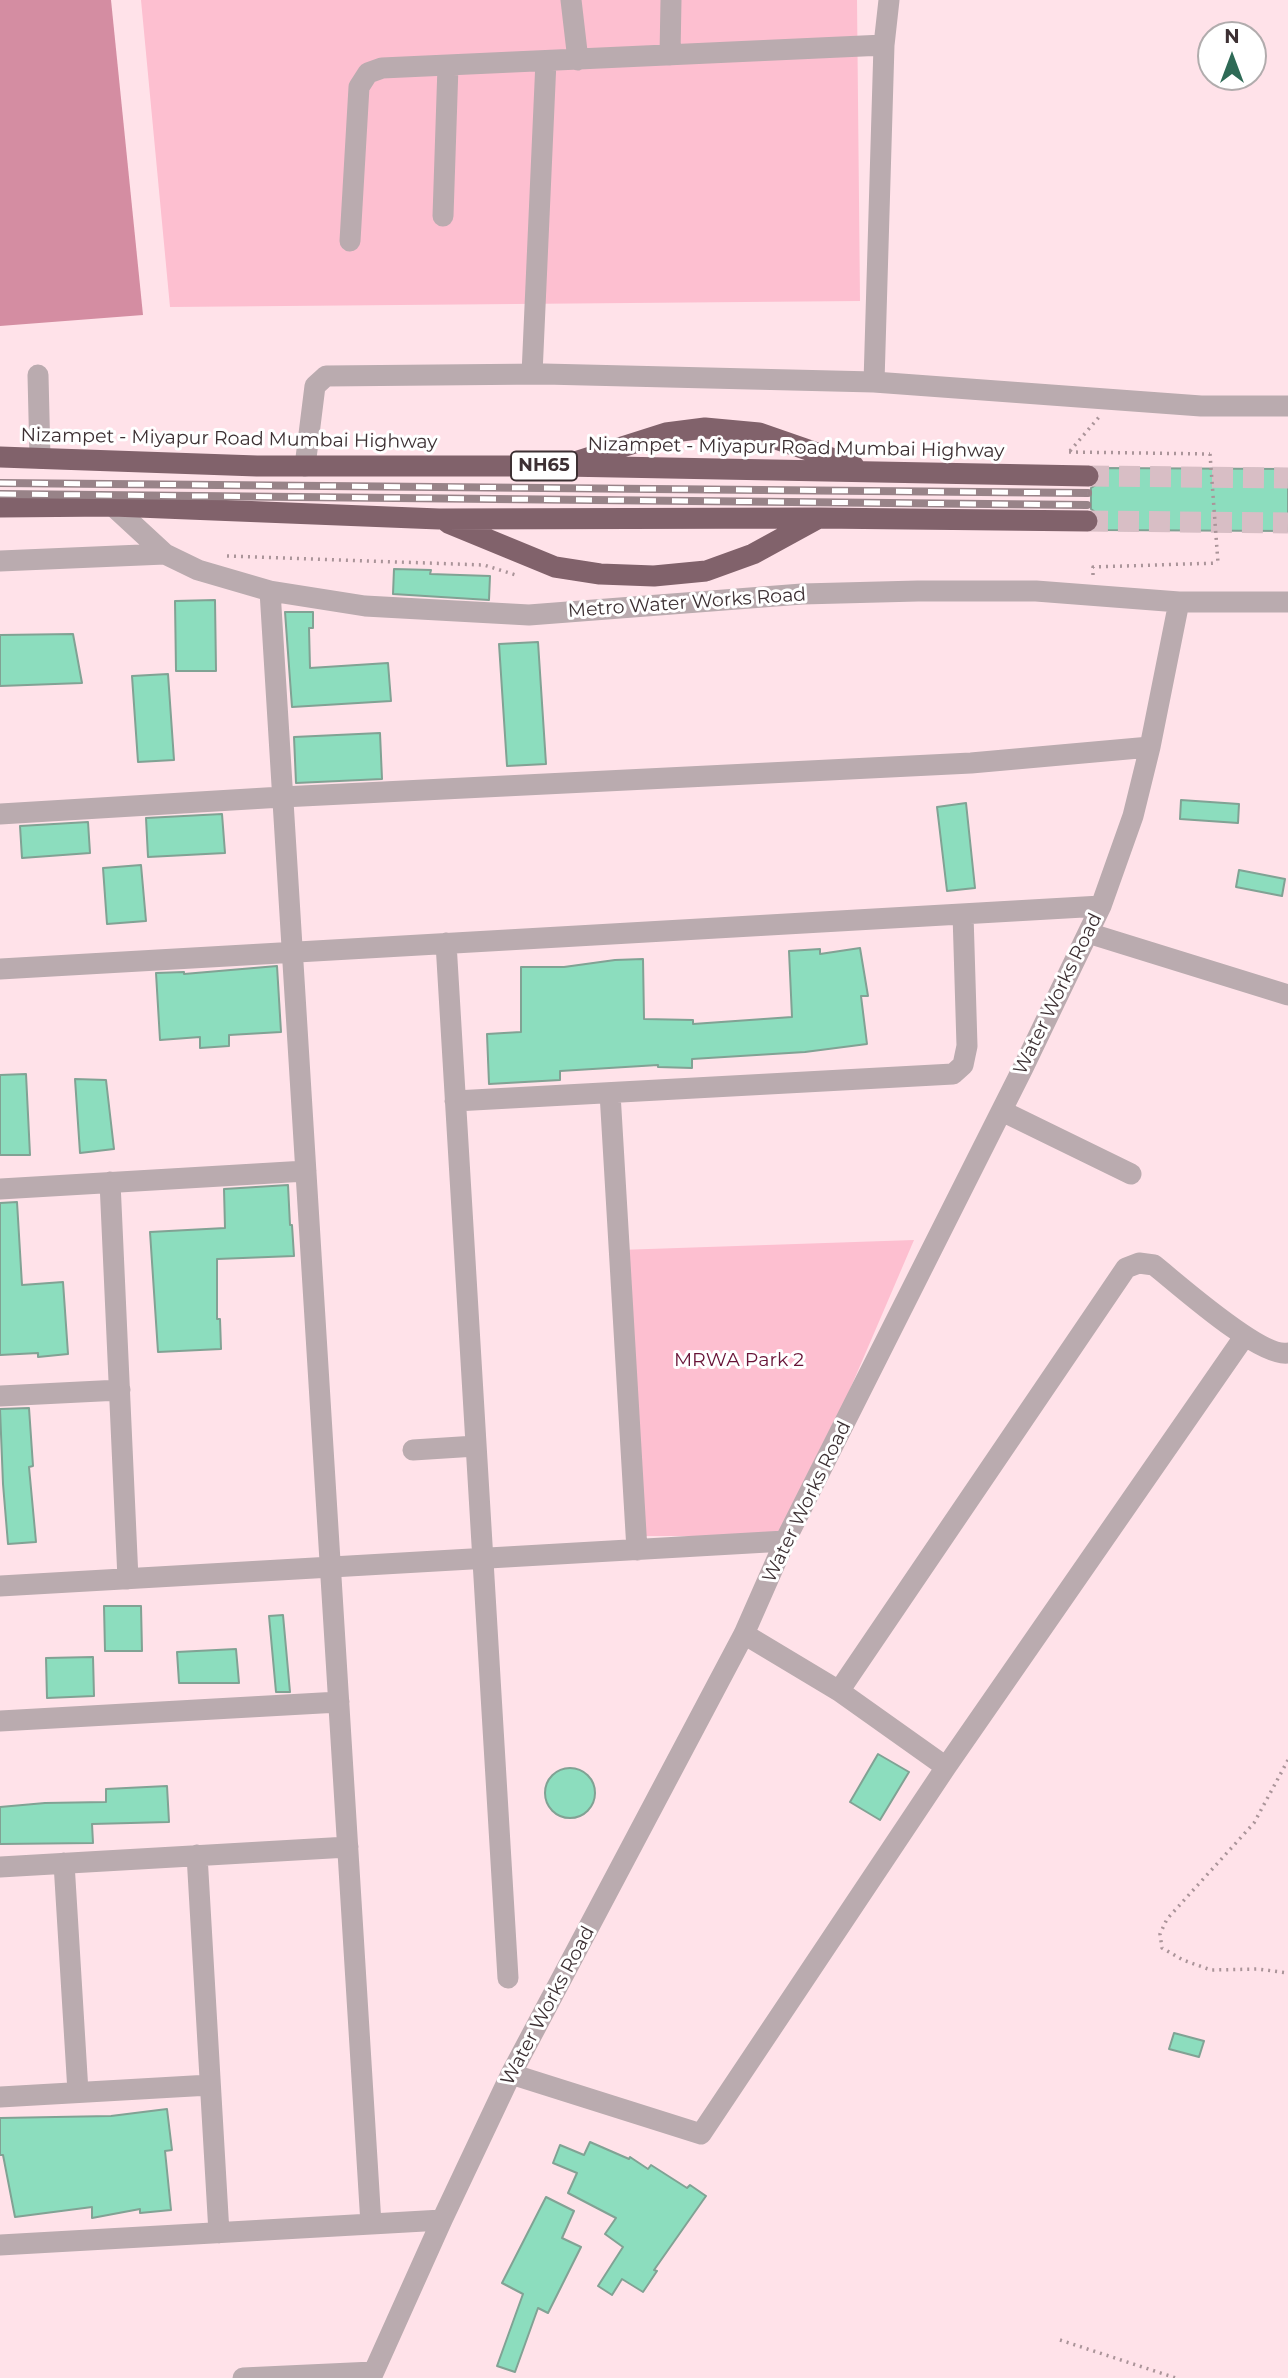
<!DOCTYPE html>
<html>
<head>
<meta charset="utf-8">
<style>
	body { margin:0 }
	#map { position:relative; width:1288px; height:2378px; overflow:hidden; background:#ffe2e9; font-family:Montserrat,sans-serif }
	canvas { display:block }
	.north { position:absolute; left:1197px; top:21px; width:70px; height:70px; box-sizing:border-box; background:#fff; border:2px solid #b1acad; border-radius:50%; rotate:0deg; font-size:19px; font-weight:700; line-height:28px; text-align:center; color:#3d3033 }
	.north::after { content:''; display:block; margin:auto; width:24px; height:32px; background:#2e6a56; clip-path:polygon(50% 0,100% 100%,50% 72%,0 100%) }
</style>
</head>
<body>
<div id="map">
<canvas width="1288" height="2378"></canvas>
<div class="north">N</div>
</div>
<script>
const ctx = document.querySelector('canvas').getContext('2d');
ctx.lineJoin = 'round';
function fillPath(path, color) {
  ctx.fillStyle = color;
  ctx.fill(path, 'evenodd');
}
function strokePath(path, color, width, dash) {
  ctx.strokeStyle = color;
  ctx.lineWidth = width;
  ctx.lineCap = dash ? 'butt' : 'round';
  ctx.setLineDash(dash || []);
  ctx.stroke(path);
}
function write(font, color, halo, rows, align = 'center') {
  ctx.font = font + ' Montserrat,sans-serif';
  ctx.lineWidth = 6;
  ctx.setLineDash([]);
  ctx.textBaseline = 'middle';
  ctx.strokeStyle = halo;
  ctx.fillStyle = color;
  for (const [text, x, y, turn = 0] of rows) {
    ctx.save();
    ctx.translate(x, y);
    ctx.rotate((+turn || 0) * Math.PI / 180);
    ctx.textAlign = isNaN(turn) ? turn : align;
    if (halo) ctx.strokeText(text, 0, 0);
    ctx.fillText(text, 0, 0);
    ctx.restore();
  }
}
const green = new Path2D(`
	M141,0h716l3,301 -690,6z
	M914,1240l-127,296h-151l-17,-286z`);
const forest = new Path2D(`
	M0,0h111l32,315 -143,11z`);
const building = new Path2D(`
	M1098,468l190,1v62l-192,-1 4,-8 -1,-7 -8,-6v-21l8,-5 2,-6z
	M394,569l37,1 -1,4 60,2 -1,24 -96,-6z
	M215,600l1,71h-40l-1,-70z
	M285,612h28v16h-4l1,40 78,-5 3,38 -99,6z
	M73,634l9,49 -82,3v-51z
	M538,642l8,122 -39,2 -8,-122z
	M168,674l6,86 -36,2 -6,-86z
	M380,733l2,46 -86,4 -2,-46z
	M1181,800l58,4 -1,19 -58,-4z
	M966,803l9,85 -28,3 -10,-84z
	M222,814l3,39 -77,4 -2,-39z
	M88,822l2,31 -68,5 -2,-32z
	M141,865l5,56 -39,3 -4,-56z
	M1239,870l46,9 -3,17 -46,-9z
	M860,948l8,48h-7l6,48 -62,8 -113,7v9l-34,-1v-2l-98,6v9l-71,4 -2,-50 34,-2v-65h43l51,-7 28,-1 1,60 49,1v4l99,-7 -3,-66 31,-2v5z
	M277,966l4,66 -52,3v11l-29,2v-11l-40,3 -4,-67 28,-1v2z
	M26,1074l4,81h-30v-80z
	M75,1079l31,1 8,69 -34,4z
	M288,1185l2,40h2l2,31 -77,3v60h3l1,30 -63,3 -8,-120 75,-4 -1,-39z
	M17,1202l5,83 41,-3 5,72 -30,3v-4l-38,2v-152z
	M29,1408l4,58 -4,1 7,75 -28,2 -5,-60 -3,-75z
	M104,1606h37l1,45h-37z
	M283,1615l7,77h-14l-7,-76z
	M236,1649l3,34h-60l-2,-31z
	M93,1657l1,39 -47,2 -1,-40z
	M878,1754l31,18 -29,48 -30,-18z
	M545 1793a25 25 0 1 1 50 0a25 25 0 1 1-50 0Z
	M167,1786l2,36 -77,2 1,19 -93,1v-37l45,-4 61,-1v-13z
	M1174,2033l30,8 -5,16 -30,-8z
	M167,2109l5,41 -7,1 6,59 -31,3v-4l-48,9v-11l-77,10 -12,-62h-3v-37l111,-2z
	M590,2142l39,17 1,-2 18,12 3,-4 36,23 3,-3 16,11 -52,74 3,1 -14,21 -21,-13 -10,16 -14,-9 25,-39 -18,-13 11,-16 -48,-25 9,-20 -24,-10 7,-18 24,10z
	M546,2197l28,14 -12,27 19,9 -33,66 -10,-5 -23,64 -18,-6 26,-72 -21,-11z`);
const highwayTunnel = new Path2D(`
	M1088,476l200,2
	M1087,521l201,2`);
const path = new Path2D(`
	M1070,451l29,-34
	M1069,452l141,2
	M227,556l257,9 35,11
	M1093,575v-8l125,-4
	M1288,1760l-34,63 -87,96 -7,15 2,14 21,12 28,10 47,-1 30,4
	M1060,2340l116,38`);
const minor = new Path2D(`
	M571,0l7,60
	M670,55l1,-55
	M443,216l5,-150
	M350,241l9,-154 9,-14 14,-5 502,-23
	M532,374l14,-313
	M38,375l2,83
	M874,382l10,-337 5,-45
	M305,466l10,-80 11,-10 218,-2 330,8 327,24h87
	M113,506l52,48 33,16 72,21 95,15 164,9 273,-21 116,-3h118l143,11h109
	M0,561l165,-7
	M270,591l101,1633
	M0,814l282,-17 689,-34 179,-16
	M1088,933l200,62
	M446,943l62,1035
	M0,969l1101,-63
	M610,1093l27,457
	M455,1101l498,-27 10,-9 4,-19 -4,-132
	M1002,1111l129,63
	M110,1182l18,397
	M0,1189l306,-18
	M0,1396l120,-6
	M413,1450l63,-4
	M0,1586l785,-45
	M744,1634l95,57 107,76
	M839,1691l287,-423 13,-5 15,2c24,19 106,93 134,88
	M0,1721l339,-19
	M197,1855l22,378
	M64,1863l14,229
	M0,1867l348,-20
	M511,2074l190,60 245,-367 298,-430
	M0,2097l210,-12
	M0,2245l442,-25
	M243,2378l130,-6
	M371,2378l71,-158 69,-146 233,-440 41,-93 238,-473 78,-162 32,-90 17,-69 29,-145`);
const highway = new Path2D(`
	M0,457l257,9h306l525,10
	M578,461l88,-28 39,-5 54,5 95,33
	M0,507l113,-1 326,13 380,-1 268,3
	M448,523l107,44 45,7 54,2 52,-5 47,-17 64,-35`);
const rail = new Path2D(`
	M0,483l1088,10
	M0,494l1087,11`);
const pathBridge = new Path2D(`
	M1210,454l8,109`);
const shields = [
	[544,466,66]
];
const shieldNames = [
	["NH65",544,466]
];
const streetNames = [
	["Nizampet - Miyapur Road Mumbai Highway",229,439,1],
	["Nizampet - Miyapur Road Mumbai Highway",796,448,1],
	["Metro Water Works Road",687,603,-4],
	["Water Works Road",1058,994,-64],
	["Water Works Road",807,1502,-64],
	["Water Works Road",548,2006,-62]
];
const parkNames = [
	["MRWA Park 2",739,1360]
];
fillPath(green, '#fdbfd0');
fillPath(forest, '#d48da2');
fillPath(building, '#8cddbe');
strokePath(building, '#81a294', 2);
strokePath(highwayTunnel, '#d8bec5', 21, [21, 10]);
strokePath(path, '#aa9499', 3.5, [2, 5]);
strokePath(minor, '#baabaf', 21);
strokePath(highway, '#81626b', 21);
strokePath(rail, '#988388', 8);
strokePath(rail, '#fff', 5, [16]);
strokePath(pathBridge, '#aa9499', 3.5, [2, 5]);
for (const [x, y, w] of shields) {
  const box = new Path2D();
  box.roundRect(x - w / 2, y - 14.5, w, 29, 5);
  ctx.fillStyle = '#fff';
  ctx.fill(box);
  strokePath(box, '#3d3033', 2);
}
write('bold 18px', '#3d3033', null, shieldNames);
write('19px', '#3d3033', '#fff', streetNames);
write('19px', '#681337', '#fff', parkNames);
</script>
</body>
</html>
